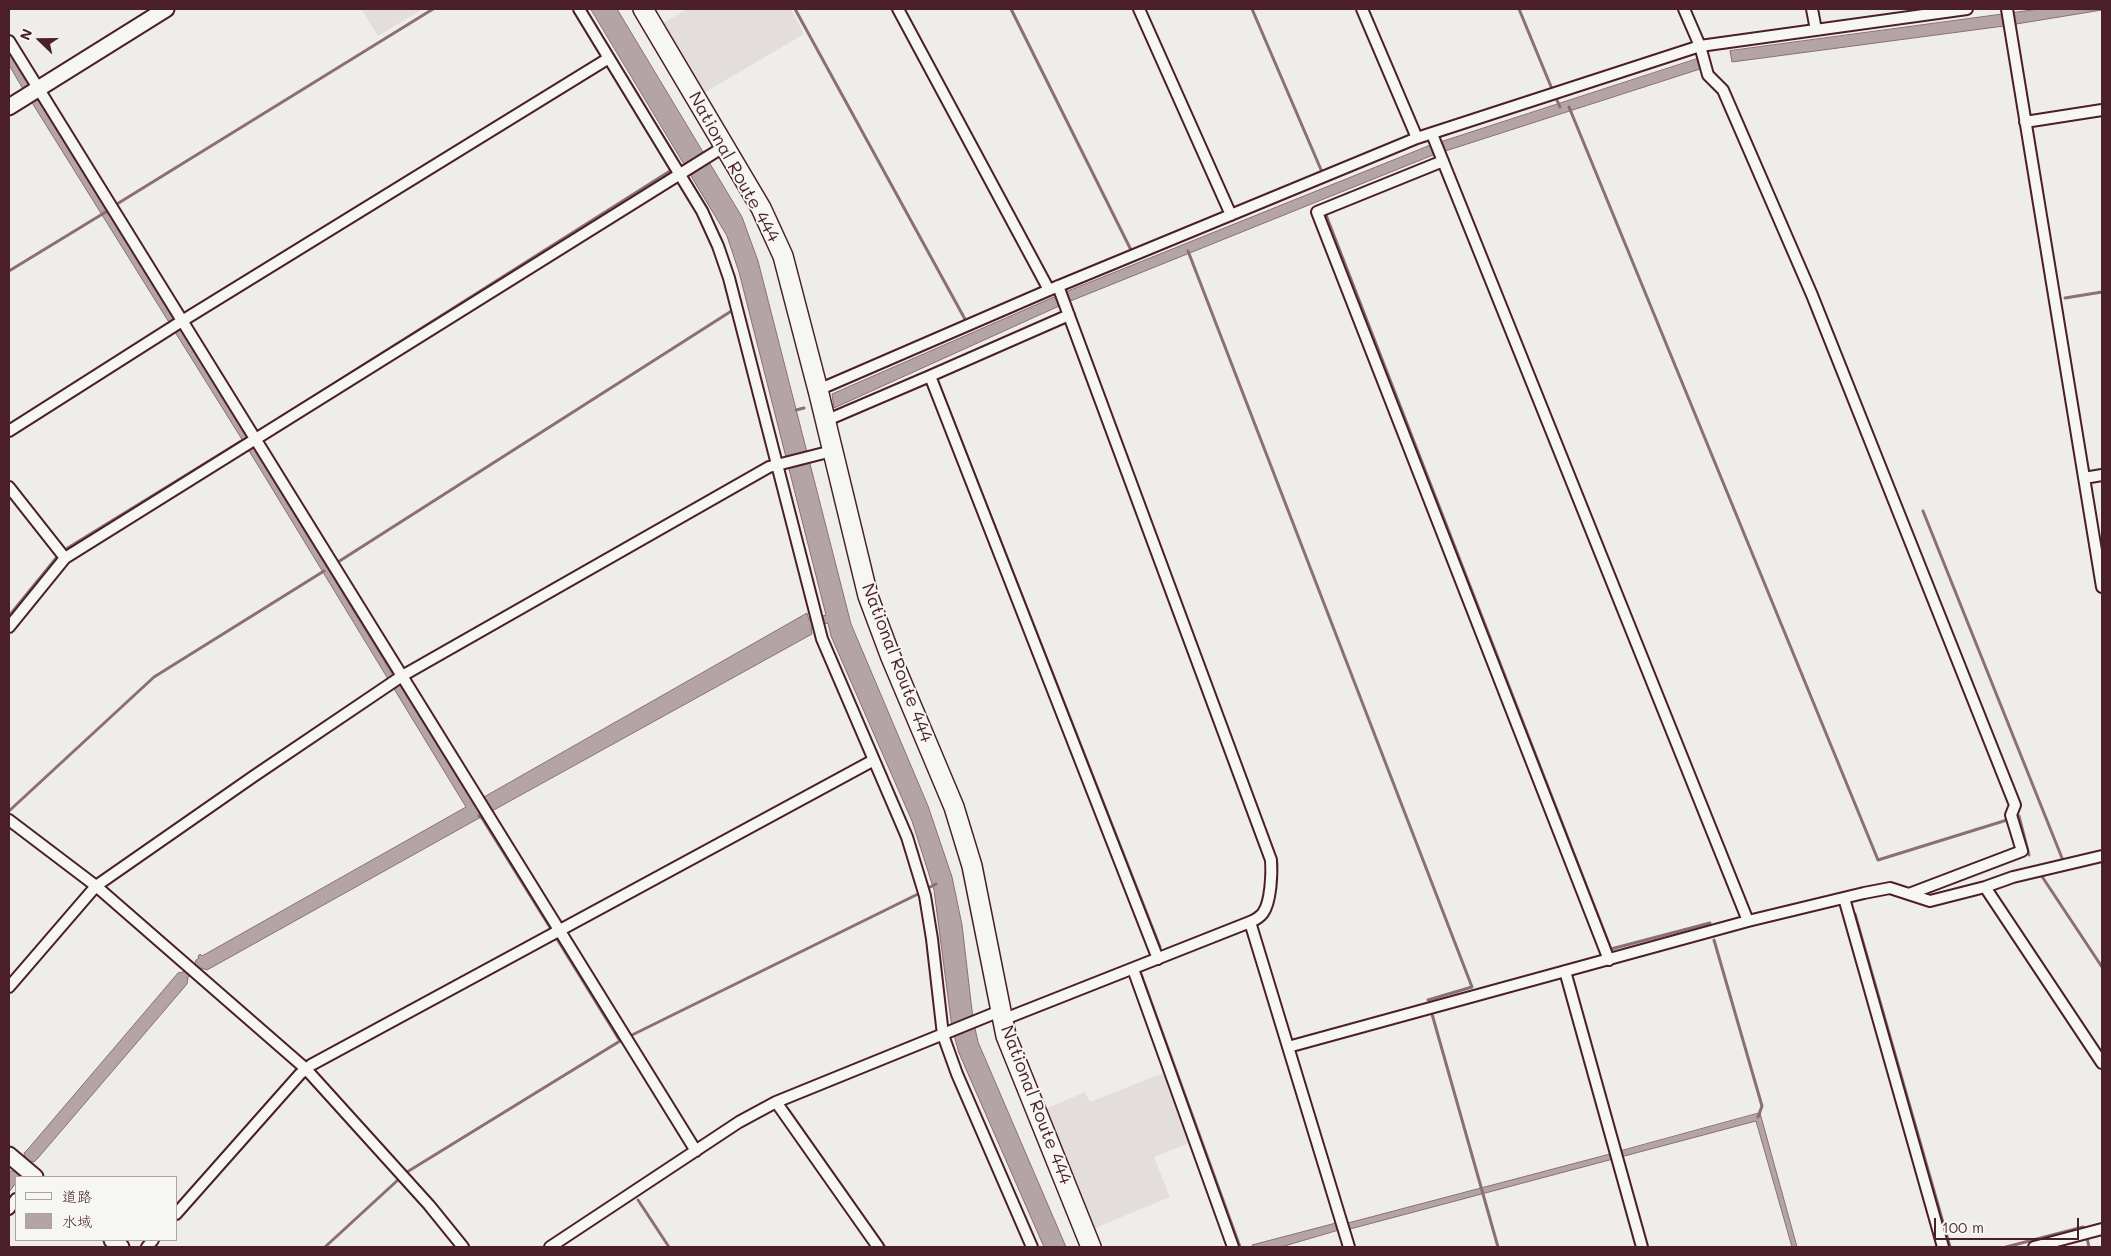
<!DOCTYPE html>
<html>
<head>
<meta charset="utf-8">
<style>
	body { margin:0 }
	#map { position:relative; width:2111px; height:1256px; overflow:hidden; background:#efedea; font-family:Mali,"Klee One",sans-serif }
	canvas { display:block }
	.frame { position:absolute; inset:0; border:10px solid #4a1f2b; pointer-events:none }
	.legend { position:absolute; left:15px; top:1176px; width:162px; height:65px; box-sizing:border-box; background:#f6f6f2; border:1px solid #b1a0a2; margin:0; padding:6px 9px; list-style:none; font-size:15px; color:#4a1f2b }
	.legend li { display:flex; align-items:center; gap:10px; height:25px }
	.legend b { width:25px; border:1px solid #b1a0a2 }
	.north { position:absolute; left:15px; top:15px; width:50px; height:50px; -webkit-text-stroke:4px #f6f6f2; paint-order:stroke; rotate:292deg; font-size:14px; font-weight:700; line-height:20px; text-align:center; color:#4a1f2b }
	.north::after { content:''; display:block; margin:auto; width:18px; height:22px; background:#4a1f2b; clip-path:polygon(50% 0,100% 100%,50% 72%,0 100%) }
	.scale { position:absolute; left:1934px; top:1218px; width:145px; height:22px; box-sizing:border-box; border:2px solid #4a1f2b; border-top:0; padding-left:6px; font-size:15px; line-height:18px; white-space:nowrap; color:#4a1f2b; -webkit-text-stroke:4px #f6f6f2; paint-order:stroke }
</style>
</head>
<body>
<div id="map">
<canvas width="2111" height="1256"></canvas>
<div class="frame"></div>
<ul class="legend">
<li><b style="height:6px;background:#f6f6f2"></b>道路</li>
<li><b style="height:14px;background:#b4a4a5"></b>水域</li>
</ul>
<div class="north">N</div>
<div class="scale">100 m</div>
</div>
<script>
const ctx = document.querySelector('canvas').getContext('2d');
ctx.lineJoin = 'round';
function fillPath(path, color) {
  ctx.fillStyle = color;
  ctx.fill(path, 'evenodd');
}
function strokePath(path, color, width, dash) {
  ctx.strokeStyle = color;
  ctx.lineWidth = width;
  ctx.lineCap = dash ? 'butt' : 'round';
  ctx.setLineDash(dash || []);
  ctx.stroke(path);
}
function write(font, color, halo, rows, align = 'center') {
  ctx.font = font + ' Mali,sans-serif';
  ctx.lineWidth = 4;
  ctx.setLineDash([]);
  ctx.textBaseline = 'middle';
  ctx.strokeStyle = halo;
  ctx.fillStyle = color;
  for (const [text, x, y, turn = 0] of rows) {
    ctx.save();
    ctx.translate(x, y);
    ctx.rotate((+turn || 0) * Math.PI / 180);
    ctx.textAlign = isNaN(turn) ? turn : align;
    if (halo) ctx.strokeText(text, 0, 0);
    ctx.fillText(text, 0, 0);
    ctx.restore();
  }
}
const built = new Path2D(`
	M361,9h62l-45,27z
	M687,9h104l13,25 -102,60 -42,-69z
	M1166,1072l26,70 -38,15 16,40 -77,32 -48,-120 40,-17 5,10z`);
const water = new Path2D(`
	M591,9h26l125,208 16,44 93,363 77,182 24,71 10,48 11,94 5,23 88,205h-22l-85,-194 -7,-25 -18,-138 -22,-69 -81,-185 -3,-13 -17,5 1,6 -320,177 -2,-4 -11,6 2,4 -274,153 -6,-2 -13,9 -1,7 -149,174 -4,4 -3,-1 -12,16h-3v6l-7,9v-21h4l12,-14 -1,-4 4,-4 150,-176 5,-1 12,-8 1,-4 3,-2 -1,-2 2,-2 2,2 264,-149 -218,-358 -217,-348 2,-1 -8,-12 -2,1 -14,-24v-13l20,33 -2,2 8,12 2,-1 138,223 3,8 2,-1 214,349 3,8 2,-1 76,122 10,-6 -1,-3 323,-184 2,7 17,-5 -87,-343 -12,-36z
	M2040,9l62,1 -98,16 -272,36 -2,-11z
	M1697,59l3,10 -267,86 -365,147 -234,106 -2,-14 231,-101 365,-147z
	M1760,1113l37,134h-5l-36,-126 -406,108 -1,-2 -68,20h-28l-1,-2 84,-22 2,5 11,-3 -1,-2 262,-69v2l11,-3v-2z`);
const stream = new Path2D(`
	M795,9l171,312
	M1011,9l120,241
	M1252,9l70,163
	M1519,9l33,80
	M1556,98l4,9
	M1569,107l309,753 129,-40
	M117,204l316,-195
	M1326,215l285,734 99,-26
	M1188,251l284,736 -44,13
	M9,271l100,-61
	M2065,298l37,-6
	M937,379l223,568
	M796,410l8,-2
	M278,419l392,-248
	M1923,511l139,347
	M66,549l177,-109
	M338,562l395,-252
	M9,616l48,-59
	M9,811l145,-134 170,-106
	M479,816l3,2 69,111
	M2019,816l10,39
	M2044,874l-3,1 61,92
	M928,888l8,-4
	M1855,914l95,333
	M1714,940l48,166 -4,11
	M1140,971l100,276
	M1432,1014l66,233
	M632,1035l286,-141
	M788,1109l97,138
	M407,1172l213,-131 -63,-102
	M638,1200l31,47
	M2087,1238l2,9
	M325,1247l74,-68
	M2006,1247l77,-20`);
const street = new Path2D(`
	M579,9l123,202 16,35 11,32 93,361 85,198 18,59 7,43 11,96 14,39 75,173
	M898,9l151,281
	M1139,9l92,206
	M1362,9l55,129
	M1684,9l16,37 8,29 15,15 89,205 203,510 -4,10 11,36 -113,43
	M1812,9l4,21
	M2007,9l95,578
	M9,41l687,1110
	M2025,122l77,-12
	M1432,134l316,787
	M1443,161l-126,51 292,748
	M930,376l139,-61
	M818,390l231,-100 368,-152 283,-92 267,-37
	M825,421l105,-45 228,583
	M9,431l173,-110 427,-263
	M2084,478l18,-3
	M9,487l56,71
	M9,627l56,-69 660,-412
	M9,820l87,66 210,183 123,136 34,42
	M1985,887l117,176
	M1844,898l99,349
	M1250,922l99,325
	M1133,969l100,278
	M1565,971l77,276
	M9,987l87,-101 158,-110 148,-100 367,-209 63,-16
	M1002,1020l248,-98c5,-2 10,-5 13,-9 8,-11 9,-40 8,-53l-213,-574
	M1288,1047l460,-126 116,-28 26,-5 40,13 55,-14 28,-10 89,-21
	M776,1102l102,145
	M9,1209l7,-10
	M176,1214l124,-140 11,-9 563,-305
	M147,1247l6,-7
	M550,1247l189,-125 37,-20 224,-91
	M2034,1247l68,-18`);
const secondary = new Path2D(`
	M9,107l157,-98
	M9,1155l26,22
	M112,1240l9,7`);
const highway = new Path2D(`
	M643,9l118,199 22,48 36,138 49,202 22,59 64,152 18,59 34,170 85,211`);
const streetNames = [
	["National Route 444",734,167,61],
	["National Route 444",897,663,69],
	["National Route 444",1036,1105,69]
];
fillPath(built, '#e3dedc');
fillPath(water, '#b4a4a5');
strokePath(water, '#8a6f74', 1);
strokePath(stream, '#8a6f74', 3);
strokePath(street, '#4a1f2b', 14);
strokePath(secondary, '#4a1f2b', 19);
strokePath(highway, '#4a1f2b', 22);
strokePath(street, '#f6f6f2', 10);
strokePath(secondary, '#f6f6f2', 15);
strokePath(highway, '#f6f6f2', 19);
write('18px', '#4a1f2b', '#f6f6f2', streetNames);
</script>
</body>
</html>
